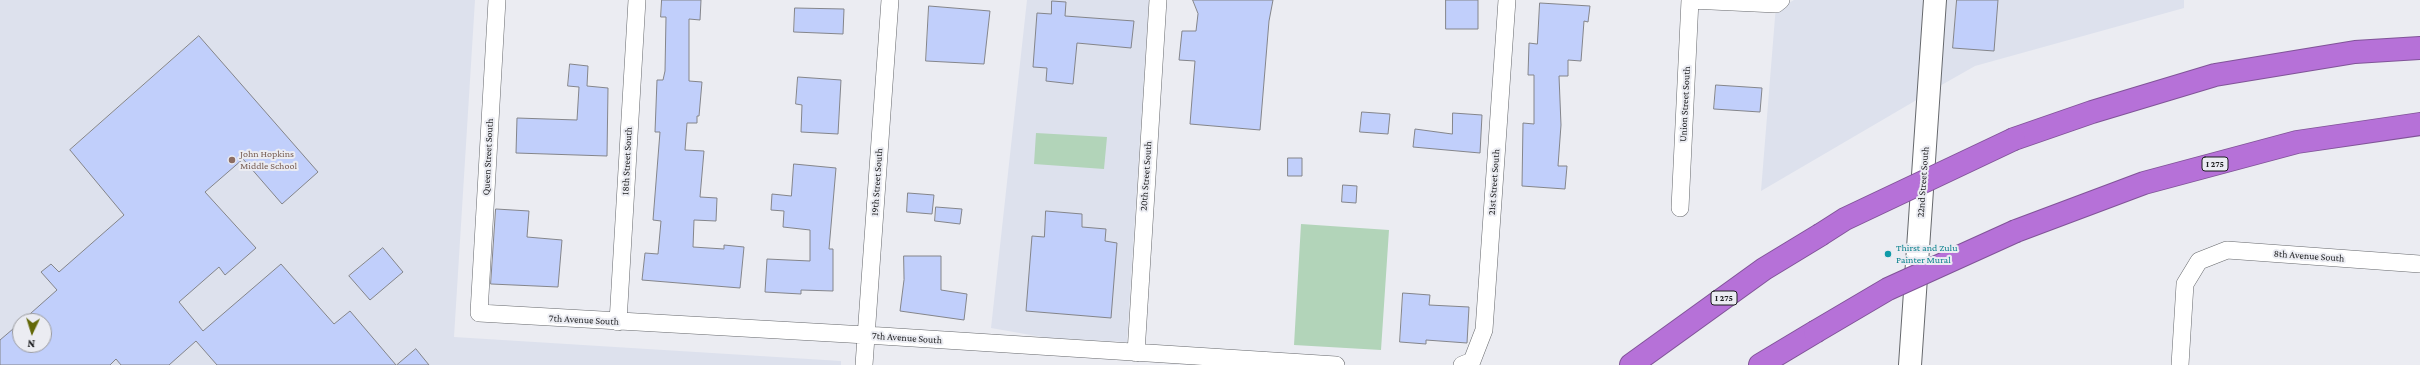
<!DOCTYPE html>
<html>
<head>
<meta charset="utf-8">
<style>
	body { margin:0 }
	#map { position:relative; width:2420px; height:365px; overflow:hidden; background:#ebecf2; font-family:"Crimson Pro",serif }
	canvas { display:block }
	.north { position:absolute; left:12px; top:313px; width:40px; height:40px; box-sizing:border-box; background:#ebecf2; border:1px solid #999a9e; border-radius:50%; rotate:184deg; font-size:11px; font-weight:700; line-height:16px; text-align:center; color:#1d1e20 }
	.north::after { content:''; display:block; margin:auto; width:14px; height:18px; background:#636808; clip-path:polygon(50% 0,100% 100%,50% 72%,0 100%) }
</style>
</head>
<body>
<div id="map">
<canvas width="2420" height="365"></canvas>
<div class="north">N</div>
</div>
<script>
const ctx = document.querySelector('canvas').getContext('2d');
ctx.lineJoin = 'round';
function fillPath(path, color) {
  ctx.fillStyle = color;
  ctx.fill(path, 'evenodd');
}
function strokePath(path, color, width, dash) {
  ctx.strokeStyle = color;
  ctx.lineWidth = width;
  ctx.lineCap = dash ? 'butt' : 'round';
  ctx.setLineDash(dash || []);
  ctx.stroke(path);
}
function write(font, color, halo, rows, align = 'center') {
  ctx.font = font + ' "Crimson Pro",serif';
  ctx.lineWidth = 4;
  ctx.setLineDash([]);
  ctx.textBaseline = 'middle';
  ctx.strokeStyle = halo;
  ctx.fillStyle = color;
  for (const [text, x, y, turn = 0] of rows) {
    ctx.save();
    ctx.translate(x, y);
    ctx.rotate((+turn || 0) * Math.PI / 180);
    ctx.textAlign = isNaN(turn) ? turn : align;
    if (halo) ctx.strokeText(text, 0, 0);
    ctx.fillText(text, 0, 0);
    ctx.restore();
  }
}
const built = new Path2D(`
	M0,0h475l-21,337 387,24v4h-841zM20,321h24v24h-24z
	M1027,0h122l-22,342 -79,-4 -57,-10z
	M1794,0h133l-7,98 -159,93 15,-186 11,-1z
	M1944,0h240v8l-209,58 -37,21z`);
const green = new Path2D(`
	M1036,133l71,4 -3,32 -70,-5z
	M1301,224l88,6 -8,120 -87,-5z`);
const building = new Path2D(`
	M662,0h39l-1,20 -11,-1v62l13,1 -3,34h-2v7h-10l-2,27 19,1 -4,46 17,1 -1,23 -22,-1 -1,27 31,2v-4l20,2 -4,41 -98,-8 3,-27 13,1 3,-33 -8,-1 7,-88h-5l2,-52h6l2,-9 1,-54h-5z
	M1193,0h80l-4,21 -9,109 -70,-6 5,-63 -16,-1 3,-29h14l2,-17z
	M1446,0h32v29h-32z
	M1957,0h41l-4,51 -41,-3z
	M1052,1l14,1 -1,14 69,5 -3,27 -54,-5 -4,41 -27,-3 1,-13 -14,-1 4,-54 14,1z
	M1540,3l50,3 -2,16 -4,-1 -3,40 -13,-1v16h-9l2,49 -3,41h9l-2,23 -43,-3 1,-63 11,1v-49h-6l1,-32 8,1z
	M929,6l61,5 -6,53 -58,-3z
	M795,8l49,1 -1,25 -49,-2z
	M199,36l119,136 -36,32 -39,-45 -38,33 51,56 -31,27 -6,-8 -40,35 24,29 78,-67 53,60 16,-13 46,54h-179l-21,-24 -27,24h-48l-5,-6 -6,6h-110v-25l20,-17v22h24v-24h-22l35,-31 -16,-18 10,-8 8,8 65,-57 -54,-65z
	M570,64l18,2 -1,20 21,2 -1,68 -91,-3 1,-35 60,2 2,-33 -11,-1z
	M798,77l43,3 -3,54 -37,-2 1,-27 -6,-1z
	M1716,85l46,3 -2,24 -46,-3z
	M1362,112l28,2 -2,20 -28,-2z
	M1453,113l29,2 -2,38 -67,-6 2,-18 37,5z
	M1288,158h14v18h-14z
	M794,164l42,4 -7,81h4v42l-32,-1v4l-36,-2 2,-33 43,2v-31l-27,-3 1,-16 -13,-1 1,-16 19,2z
	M1343,185l14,1 -1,17 -14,-1z
	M908,193l26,2 -2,19 -25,-2z
	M936,207l26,2 -2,15 -25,-3z
	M496,209l33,2 -2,26 35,3 -4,47 -67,-3z
	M1046,211l36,3v13l24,2 -1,12 12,2 -6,75 -85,-7 6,-75 12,1z
	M383,248l20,24 -33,28 -21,-24z
	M904,256h37v34l26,4 -3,26 -64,-9 4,-31z
	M1403,293l27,2 -1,10 40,2 -2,36 -41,-3v4l-26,-2z
	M416,349l13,16h-32z`);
const street = new Path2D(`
	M497,0l-18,313 387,22 470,30
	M1690,0l86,4 5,-4
	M1680,208l10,-208
	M618,322l19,-322
	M1136,353l22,-353
	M864,365l26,-365
	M1462,365l10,-4 12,-31 23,-330
	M2180,365l5,-81 14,-23 28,-11 193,14`);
const secondary = new Path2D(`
	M1910,365l25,-365`);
const highway = new Path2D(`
	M2014,139l78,-27 123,-37 140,-23 65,-4
	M2016,231l128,-48 153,-41 123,-18
	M1631,365l133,-96 56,-34
	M1760,365l55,-33`);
const highwayBridge = new Path2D(`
	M1820,235l25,-16 169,-80
	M1815,332l73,-43 128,-58`);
const markers = [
	[232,160,4,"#8d6e63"],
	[1888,254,4,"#0f9aa8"]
];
const shields = [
	[2215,164,26],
	[1724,298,26]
];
const shieldNames = [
	["I 275",2215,164],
	["I 275",1724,298]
];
const streetNames = [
	["Union Street South",1685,104,-87],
	["Queen Street South",488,157,-87],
	["18th Street South",627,161,-87],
	["20th Street South",1146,176,-86],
	["19th Street South",877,182,-86],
	["21st Street South",1494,182,-86],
	["22nd Street South",1923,182,-86],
	["8th Avenue South",2309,256,4],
	["7th Avenue South",584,320,3],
	["7th Avenue South",907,338,4]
];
const educationNames = [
	["John Hopkins",240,154],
	["Middle School",240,166]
];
const cultureNames = [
	["Thirst and Zulu",1896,248],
	["Painter Mural",1896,260]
];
fillPath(built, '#dde1ed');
fillPath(green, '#b2d4b9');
fillPath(building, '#c1cffb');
strokePath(building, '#84858a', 1);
strokePath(street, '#66686c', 18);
strokePath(secondary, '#66686c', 24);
strokePath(highway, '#805498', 24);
strokePath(street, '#fff', 17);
strokePath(secondary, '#fff', 22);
strokePath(highway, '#b671d8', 22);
strokePath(highwayBridge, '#805498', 24, []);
strokePath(highwayBridge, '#b671d8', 22);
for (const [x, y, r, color] of markers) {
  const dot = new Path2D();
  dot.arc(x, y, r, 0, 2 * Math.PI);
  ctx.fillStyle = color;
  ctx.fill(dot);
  strokePath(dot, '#ebecf2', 1.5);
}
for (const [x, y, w] of shields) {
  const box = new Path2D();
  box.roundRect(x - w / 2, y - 7, w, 14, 3);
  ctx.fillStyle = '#ebecf2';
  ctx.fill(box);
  strokePath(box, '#1d1e20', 1);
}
write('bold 9px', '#1d1e20', null, shieldNames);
write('10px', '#1d1e20', '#ebecf2', streetNames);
write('10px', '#785e54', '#ebecf2', educationNames, 'left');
write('10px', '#0d838f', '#ebecf2', cultureNames, 'left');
</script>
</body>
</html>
